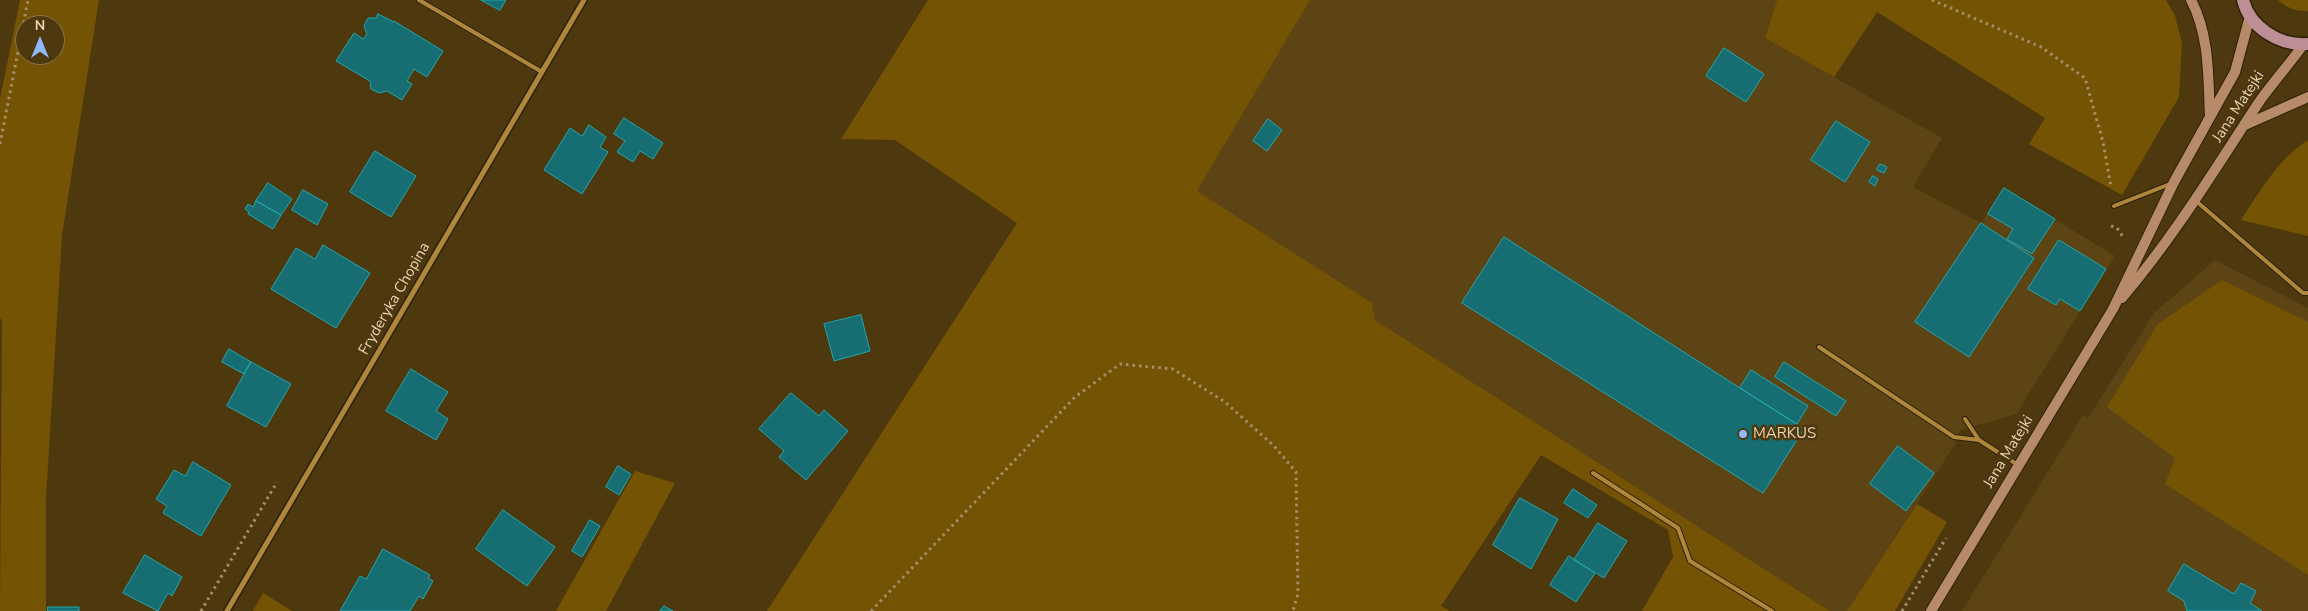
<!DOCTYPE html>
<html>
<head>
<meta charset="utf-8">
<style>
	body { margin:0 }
	#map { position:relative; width:2308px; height:611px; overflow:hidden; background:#4e380e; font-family:"Nunito Sans",sans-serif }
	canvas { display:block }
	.north { position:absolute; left:15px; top:15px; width:50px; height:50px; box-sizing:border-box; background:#4e380e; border:1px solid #8d7750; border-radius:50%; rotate:0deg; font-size:14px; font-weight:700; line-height:20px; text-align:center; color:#ecd6b2 }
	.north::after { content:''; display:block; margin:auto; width:18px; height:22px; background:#8fb8fd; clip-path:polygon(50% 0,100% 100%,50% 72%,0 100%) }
</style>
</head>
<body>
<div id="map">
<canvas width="2308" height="611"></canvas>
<div class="north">N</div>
</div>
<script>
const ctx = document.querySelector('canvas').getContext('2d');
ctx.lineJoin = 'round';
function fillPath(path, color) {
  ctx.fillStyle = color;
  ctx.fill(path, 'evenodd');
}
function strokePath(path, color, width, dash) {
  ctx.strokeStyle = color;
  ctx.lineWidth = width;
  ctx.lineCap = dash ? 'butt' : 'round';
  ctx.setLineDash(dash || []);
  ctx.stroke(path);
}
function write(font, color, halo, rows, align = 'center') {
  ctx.font = font + ' "Nunito Sans",sans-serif';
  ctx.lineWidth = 5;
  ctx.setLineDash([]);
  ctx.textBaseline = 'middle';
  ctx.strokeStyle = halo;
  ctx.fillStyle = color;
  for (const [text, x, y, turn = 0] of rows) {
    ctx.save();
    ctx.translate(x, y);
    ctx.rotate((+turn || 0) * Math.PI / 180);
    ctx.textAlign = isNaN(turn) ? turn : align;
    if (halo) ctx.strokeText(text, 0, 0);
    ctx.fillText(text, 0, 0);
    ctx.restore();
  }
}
const built = new Path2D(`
	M1310,0h467l-12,38 177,100 -29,49 68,36 23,-35 111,68 -99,158 -57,17 -5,15 -107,165h-17l-455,-291 -4,-17 -174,-112z
	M2215,260l93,48v303h-346l121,-196 5,3 66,-105z`);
const green = new Path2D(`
	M20,0h79l-37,235 -16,264v112h-46l2,-290 -2,-3v-219zM25,25h30v30h-30z
	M928,0h382l-113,191 175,112 3,17 455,291h-188l31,-54 -5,-27 -127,-75 -100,151 9,5h-683l250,-388 -122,-83 -54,-1z
	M1777,0h389l9,16 7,27 -3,54 -57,98 -93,-51 16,-26 -168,-106 -43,65 -69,-39z
	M2278,0h30v11c-13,0 -21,-3 -30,-11z
	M2308,140v96l-67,-16c18,-28 39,-63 67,-80z
	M2222,280l86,42v253l-143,-91 10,-26 -68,-51 51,-83z
	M635,471l40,12 -69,128h-50z
	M1917,504l30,18 -52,89h-48z
	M263,593l29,18h-39z`);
const building = new Path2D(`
	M481,0h25l-6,10z
	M378,14l16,8v-1l49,30 -16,26 -13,-8 -7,12 5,3 -10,16 -15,-9 -8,2 -8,-4 -1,-8 -34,-20 18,-28 9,6 4,-5 -3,-8 4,-8h8z
	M1724,48l40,26 -18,28 -40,-26z
	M624,118l39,25 -10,16 -13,-8 -7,11 -16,-10 8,-11 -11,-7z
	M1268,119l14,11 -15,21 -14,-10z
	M1836,121l34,21 -25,40 -34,-22z
	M589,125l17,12 -6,10 8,5 -26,42 -38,-24 26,-42 12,8z
	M375,151l41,25 -25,41 -41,-25z
	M1880,164l7,3 -3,6 -7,-3z
	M1873,176l5,3 -3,7 -6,-4z
	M268,183l24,16 -11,16 -25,-14z
	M2004,188l51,31 -23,35 -25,-15 6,-10 -25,-15z
	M303,190l25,14 -11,21 -25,-15z
	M256,201l25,14 -8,14 -25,-15 1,-2 -4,-3 3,-5 5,3z
	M1981,223l53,35 -65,99 -54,-35z
	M1504,237l300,192 -41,64 -301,-190z
	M2059,240l47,29 -26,42 -20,-12 -4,6 -28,-16z
	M323,245l47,28 -34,55 -65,-39 25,-41 19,11z
	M861,315l9,36 -36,10 -10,-37z
	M229,349l22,13 -7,12 -22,-12z
	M251,362l40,22 -25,43 -39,-21z
	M1784,362l62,39 -10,15 -61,-39z
	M411,369l37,23 -12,19 12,8 -12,21 -50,-29z
	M1751,370l57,36 -11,18 -57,-36z
	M791,393l28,23 5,-6 24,21 -42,49 -27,-23 5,-6 -25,-22z
	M1898,446l36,27 -28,38 -36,-27z
	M193,462l38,23 -30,51 -38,-23 4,-7 -11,-7 18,-29 11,6z
	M618,466l13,8 -12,21 -13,-8z
	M1573,489l24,16 -9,13 -24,-15z
	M1520,498l38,21 -27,50 -38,-24z
	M503,510l52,37 -28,39 -51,-37z
	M590,520l10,6 -18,31 -10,-6z
	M1598,523l29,18 -23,37 -30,-18z
	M383,549l47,26 -2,3 5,3 -10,18 -4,-3 -9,15h-70l20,-35 6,3z
	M145,555l37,22 -10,19 -4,-3 -10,18 -35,-18z
	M1569,556l26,17 -19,29 -26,-17z
	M2184,564l50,30 7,-11 15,8 -6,12 12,8h-75l-3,-10 -16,-10z
	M664,606l9,5h-13z
	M48,607h31v4h-31z`);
const path = new Path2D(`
	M1932,0l109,47 44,31 18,64 8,45
	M0,144l28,-144
	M2111,226l6,2 6,9
	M201,611l76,-129
	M871,611l204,-214 45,-33 53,5 52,33 49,44 22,26 2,122 -5,17
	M1902,611l44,-73`);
const lane = new Path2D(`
	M419,0l123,72
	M2196,201l107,92h5
	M2114,206l56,-22
	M1819,347l135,90 25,3
	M1965,419l14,21 39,25
	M1593,473l85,55 12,33 82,50`);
const street = new Path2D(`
	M227,611l357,-611`);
const secondary = new Path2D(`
	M2191,0c19,36 17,78 19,117
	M2245,125l63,-28
	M2122,298c51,-60 92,-127 135,-193 14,-21 32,-40 46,-60
	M1931,611l182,-302 61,-127 61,-110 15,-56`);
const primary = new Path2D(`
	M2243,0c7,28 37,46 65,44`);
const markers = [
	[1743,434,5,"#8fb8fd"]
];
const streetNames = [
	["Jana Matejki",2239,107,-57],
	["Fryderyka Chopina",395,299,-60],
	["Jana Matejki",2009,452,-59]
];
const poiNames = [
	["MARKUS",1753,434]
];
fillPath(built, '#5c4415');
fillPath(green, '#755305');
fillPath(building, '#166e73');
strokePath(building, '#21a7ae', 1);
strokePath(lane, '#2e2108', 6);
strokePath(street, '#2e2108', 8);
strokePath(secondary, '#2e2108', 12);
strokePath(primary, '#2e2108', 15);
strokePath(path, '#a58f68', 3, [2.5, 4]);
strokePath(lane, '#b0873a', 4);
strokePath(street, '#b0873a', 5);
strokePath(secondary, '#b78a68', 10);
strokePath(primary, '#be8e96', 12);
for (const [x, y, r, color] of markers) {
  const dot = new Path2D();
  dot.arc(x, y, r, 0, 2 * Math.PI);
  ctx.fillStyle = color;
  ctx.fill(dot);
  strokePath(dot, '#4e380e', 2);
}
write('15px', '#ecd6b2', '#4e380e', streetNames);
write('15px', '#ecd6b2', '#4e380e', poiNames, 'left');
</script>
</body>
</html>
